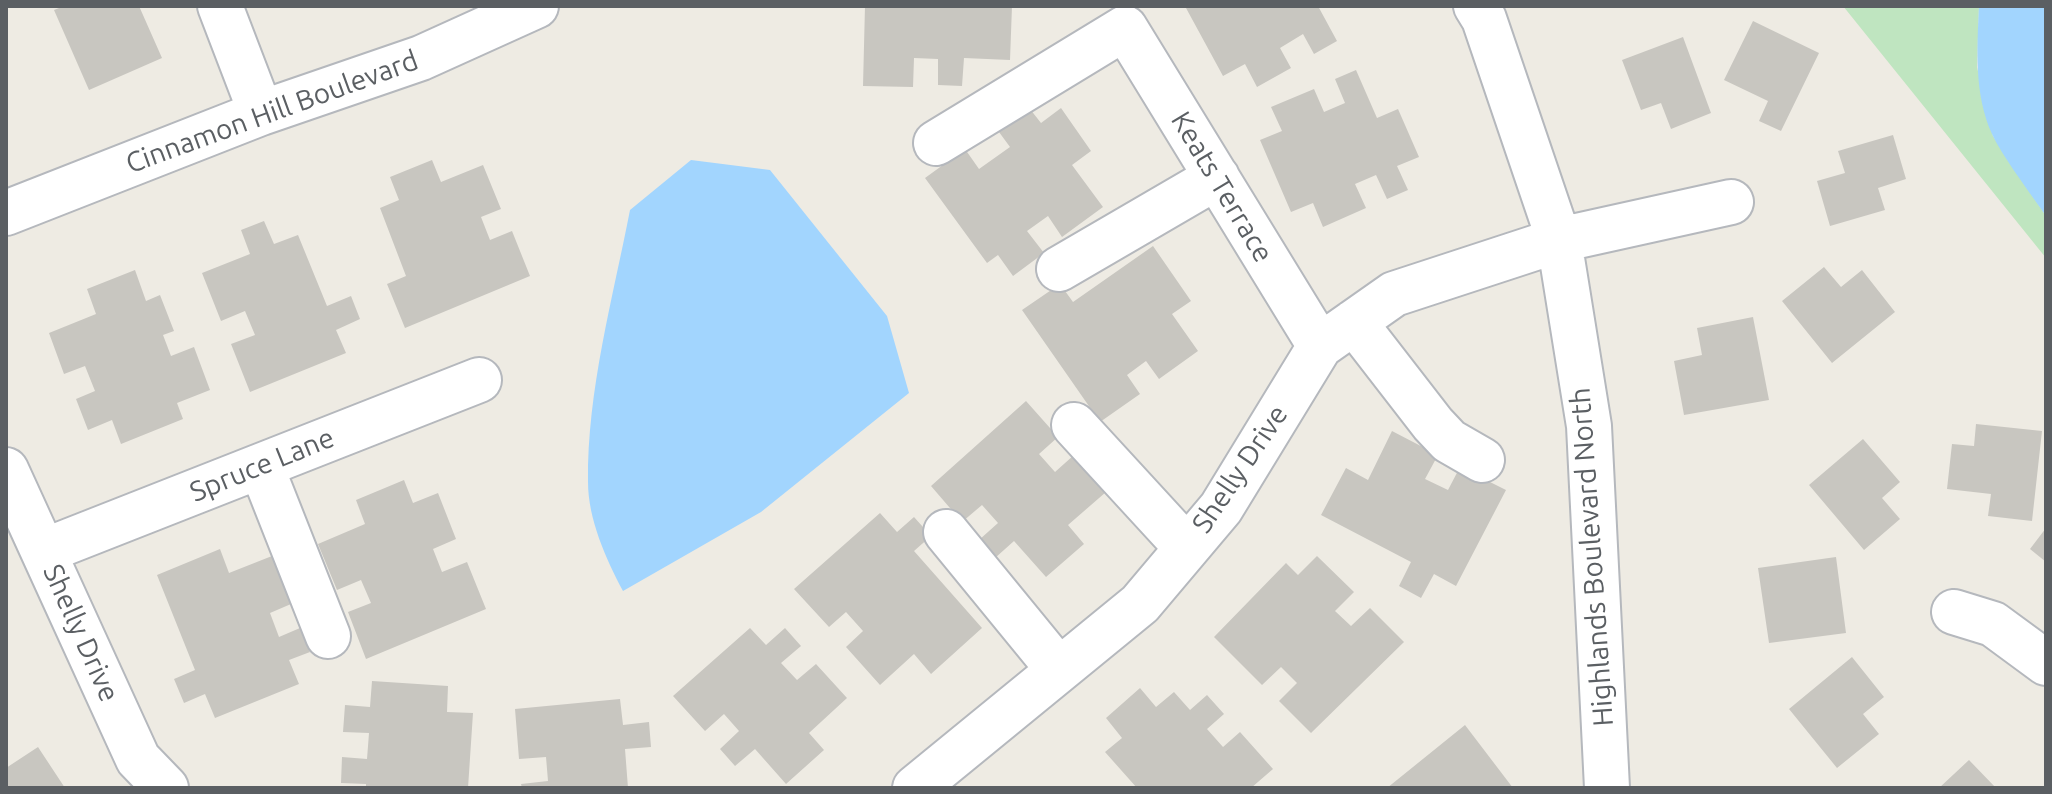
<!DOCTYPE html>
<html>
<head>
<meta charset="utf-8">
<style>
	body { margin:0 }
	#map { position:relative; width:2052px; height:794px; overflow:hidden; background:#eeebe3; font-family:Ubuntu,sans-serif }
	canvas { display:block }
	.frame { position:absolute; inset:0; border:8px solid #5b5f63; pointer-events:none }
</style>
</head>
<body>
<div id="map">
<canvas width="2052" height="794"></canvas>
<div class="frame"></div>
</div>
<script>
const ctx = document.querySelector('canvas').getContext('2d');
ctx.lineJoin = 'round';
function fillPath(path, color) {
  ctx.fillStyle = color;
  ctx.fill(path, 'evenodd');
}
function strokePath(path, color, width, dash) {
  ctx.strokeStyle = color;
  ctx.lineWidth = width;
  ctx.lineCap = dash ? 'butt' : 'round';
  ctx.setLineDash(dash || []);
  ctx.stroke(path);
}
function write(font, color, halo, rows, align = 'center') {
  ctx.font = font + ' Ubuntu,sans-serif';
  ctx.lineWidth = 7;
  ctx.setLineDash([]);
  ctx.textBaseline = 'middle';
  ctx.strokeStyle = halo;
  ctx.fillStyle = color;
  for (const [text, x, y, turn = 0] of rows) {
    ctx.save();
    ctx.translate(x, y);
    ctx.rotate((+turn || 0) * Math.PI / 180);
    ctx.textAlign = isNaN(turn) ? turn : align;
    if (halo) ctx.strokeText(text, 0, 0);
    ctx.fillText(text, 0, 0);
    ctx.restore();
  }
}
const green = new Path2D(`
	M1843,6h136l-2,61 16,69 53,80v42z`);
const water = new Path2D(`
	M1979,6h67v210c-15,-22 -44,-60 -54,-82 -18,-40 -15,-85 -13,-128z
	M691,160l79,10 117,146 22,77 -148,119 -138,79c-17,-32 -35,-72 -35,-109 -1,-91 25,-184 42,-272z`);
const building = new Path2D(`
	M64,6h75l23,52 -73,32 -35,-80z
	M865,6h147l-2,54 -46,-2 -2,28 -24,-1v-26l-24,-1 -1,29 -50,-1z
	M1188,6h130l19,35 -23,13 -11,-20 -23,14 11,20 -34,19 -12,-23 -22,12 -37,-68z
	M1753,21l66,32 -38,78 -22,-10 9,-20 -44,-21z
	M1683,37l28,76 -40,16 -10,-26 -20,7 -19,-50z
	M1356,70l21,48 21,-9 21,48 -22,9 11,24 -21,9 -11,-24 -21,9 11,24 -43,19 -10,-24 -22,9 -31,-72 22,-9 -11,-24 43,-18 10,23 21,-9 -10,-24z
	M1061,108l30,43 -19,14 31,42 -41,30 -14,-21 -21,15 17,22 -31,23 -15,-21 -11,8 -62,-85 40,-29 14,20 31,-22 -11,-15 31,-23 11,14z
	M1893,135l13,44 -28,9 7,22 -55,16 -13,-45 28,-8 -7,-22z
	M432,160l9,22 42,-17 18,44 -20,8 9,23 22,-9 18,45 -125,52 -18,-44 19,-8 -26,-68 19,-8 -9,-23z
	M264,221l10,23 24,-9 29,71 24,-10 9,23 -24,11 10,23 -96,39 -19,-48 24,-9 -10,-24 -24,10 -19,-48 48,-19 -9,-24z
	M1153,246l38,55 -19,13 26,37 -39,28 -13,-18 -19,14 13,19 -40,28 -78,-112 38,-26 13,18z
	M1824,267l17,20 21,-17 33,42 -63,51 -50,-62z
	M135,270l11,31 14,-6 14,36 -11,4 8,21 23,-9 16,43 -33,13 6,16 -62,25 -9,-24 -24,10 -12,-31 19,-8 -10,-25 -21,8 -15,-41 47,-19 -9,-25z
	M1753,317l16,83 -85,15 -10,-54 28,-6 -5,-27z
	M1026,401l32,36 -19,17 16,18 19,-17 32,37 -38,33 16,19 -38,33 -32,-36 -19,17 -16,-18 19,-17 -16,-18 -20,17 -31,-36z
	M1976,424l66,7 -10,90 -44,-5 3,-22 -44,-5 5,-45 22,2z
	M1392,431l46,24 -13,24 23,11 12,-23 46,23 -50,96 -22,-12 -13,24 -22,-12 12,-24 -90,-47 25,-47 22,12z
	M1863,439l37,43 -18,16 18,21 -36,31 -55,-65z
	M404,480l9,23 25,-10 18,46 -23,10 9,23 25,-10 19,47 -120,50 -18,-47 23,-9 -10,-23 -24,10 -19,-46 47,-20 -9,-24z
	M880,513l17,19 17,-15 17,19 -17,15 68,77 -51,46 -17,-20 -34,31 -34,-38 17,-16 -17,-19 -17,15 -35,-38z
	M2046,528v34l-16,-13z
	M220,549l9,24 43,-17 19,48 -21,9 9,24 21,-9 10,24 -21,8 10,24 -84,34 -10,-24 -21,9 -10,-24 21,-9 -38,-95z
	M1317,556l37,36 -19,19 16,15 19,-18 34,34 -93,91 -32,-32 18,-18 -16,-16 -19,18 -48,-48 72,-74 12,12z
	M1836,557l10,76 -77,10 -11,-75z
	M750,628l16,17 19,-17 16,18 -20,17 16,17 19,-16 31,34 -38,35 15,17 -38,34 -31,-35 -20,17 -15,-17 19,-18 -15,-17 -19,17 -32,-35z
	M1852,657l32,40 -21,17 16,20 -42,34 -48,-59z
	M372,681l76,5 -1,26 26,1 -5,75h-102v-4l-25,-1 1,-26 25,2 2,-26 -26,-1 2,-27 25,2z
	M1140,688l16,19 18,-15 16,18 17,-15 17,19 -17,15 16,18 17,-15 33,37 -22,19h-114l-32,-36 17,-14 -16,-20z
	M620,699l3,26 26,-3 2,25 -26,2 3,39h-106l-1,-4 27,-3 -2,-24 -27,2 -4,-50z
	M1465,725l48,63h-126z
	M38,747l27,41h-59v-20z
	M1969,760l27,28h-57z`);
const minor = new Path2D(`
	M220,6l41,107
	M1476,6l8,13 75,221 30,186 18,362
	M936,143l189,-115 195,318
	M6,213l255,-100 160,-55 115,-52
	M1059,269l158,-92
	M1354,322l79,102 16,17 33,19
	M1074,425l113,123
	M261,466l67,170
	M6,470l132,289 28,29
	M946,532l113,138
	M44,551l435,-171
	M1954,612l39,12 53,39
	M915,788l225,-184 81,-96 99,-162 74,-52 165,-54 172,-38`);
const streetNames = [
	["Cinnamon Hill Boulevard",272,112,-20],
	["Keats Terrace",1222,187,59],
	["Spruce Lane",262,465,-22],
	["Shelly Drive",1240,469,-56],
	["Highlands Boulevard North",1592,557,-94],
	["Shelly Drive",81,633,66]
];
fillPath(green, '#bfe5c0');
fillPath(water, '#a2d5fe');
fillPath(building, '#c8c6c0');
strokePath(minor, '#b5b8bd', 48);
strokePath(minor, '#fff', 44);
write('28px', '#5b5f63', '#fff', streetNames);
</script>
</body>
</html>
